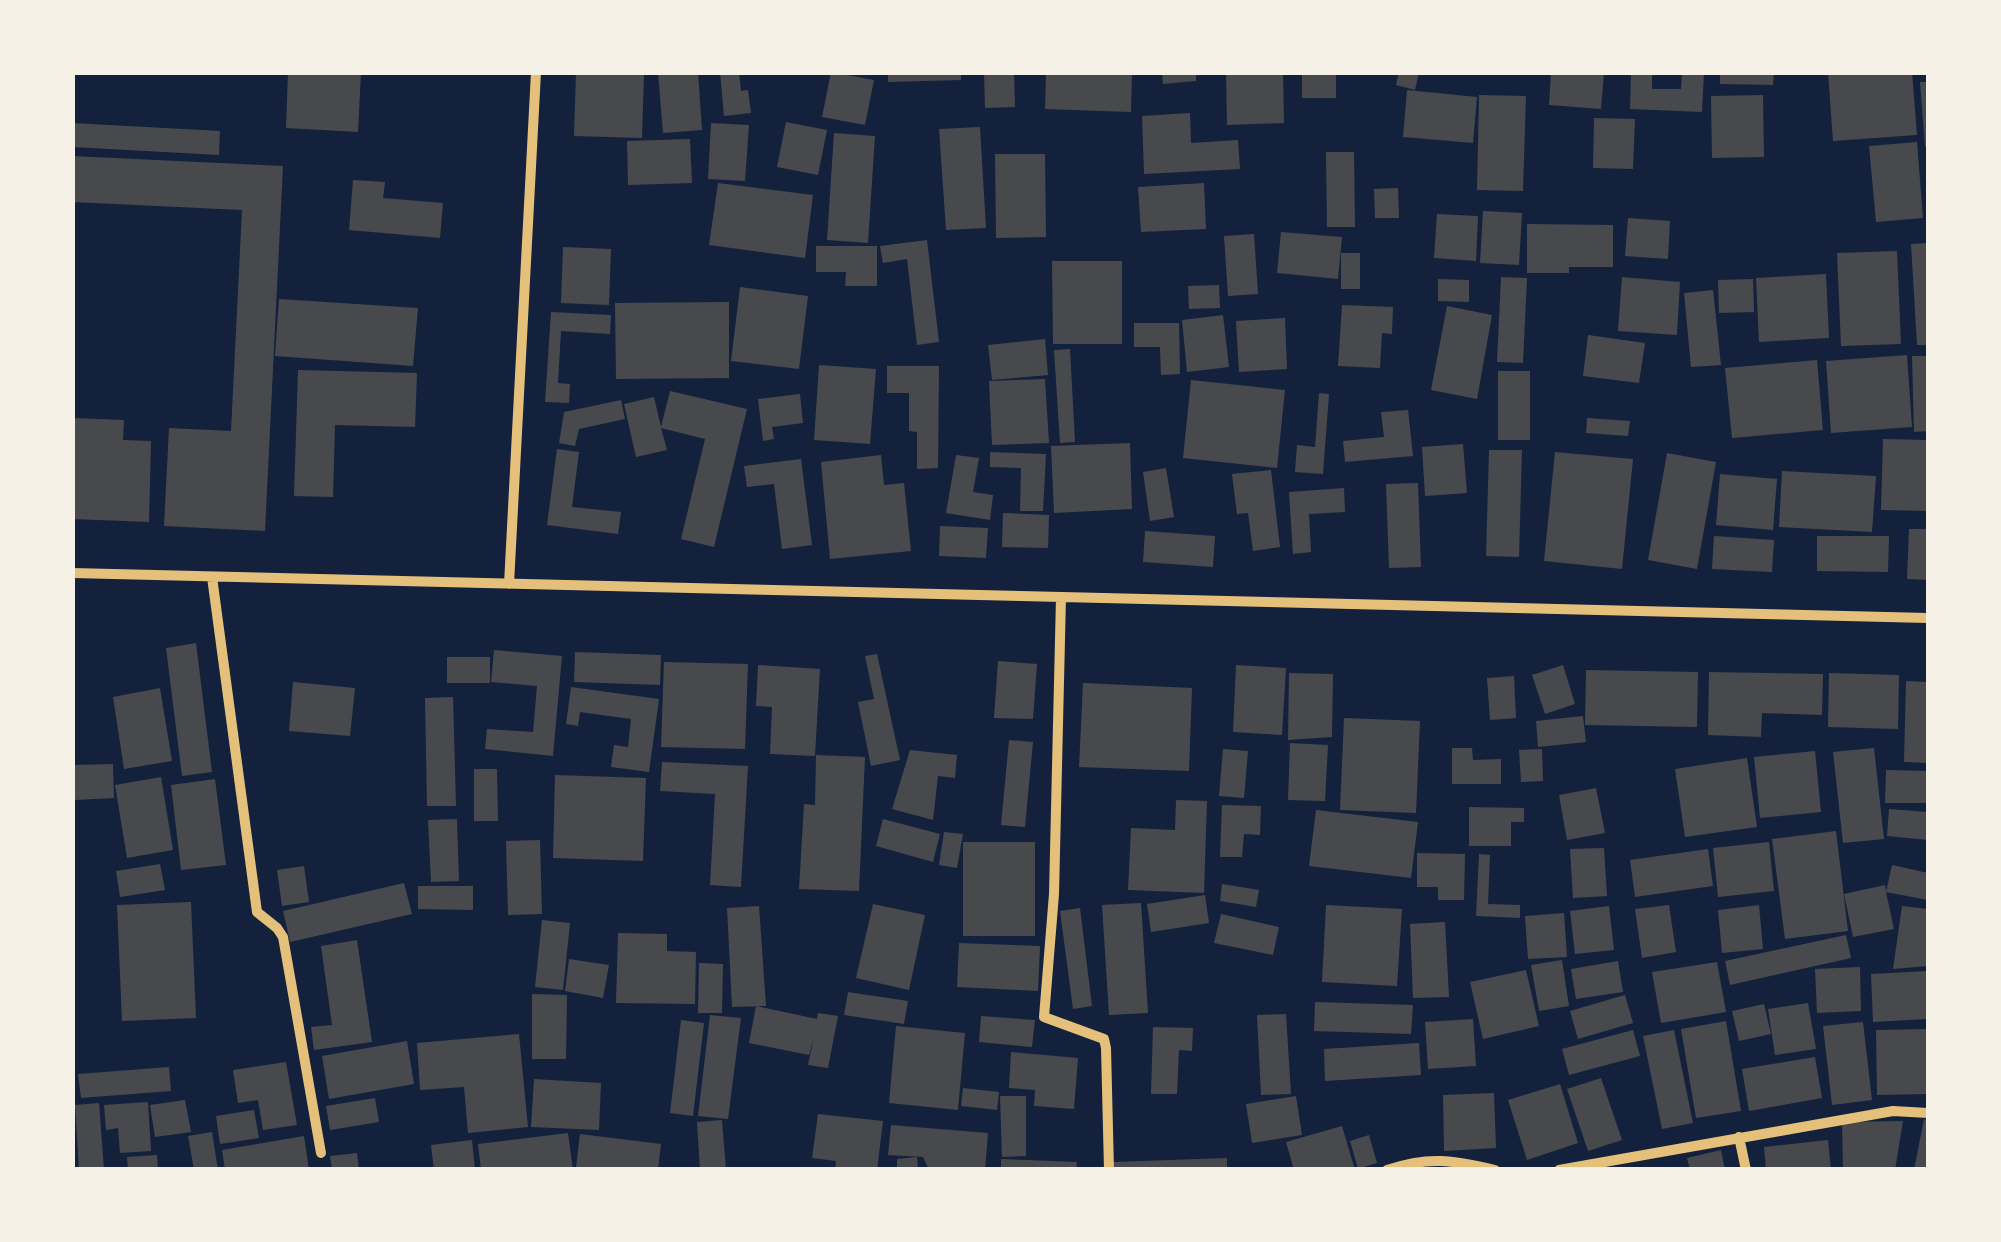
<!DOCTYPE html>
<html>
<head>
<meta charset="utf-8">
<style>
	body { margin:0 }
	#map { position:relative; width:2001px; height:1242px; overflow:hidden; background:#14213d; font-family:Overpass,sans-serif }
	canvas { display:block }
	.frame { position:absolute; inset:0; border:75px solid #f6f1e7; pointer-events:none }
</style>
</head>
<body>
<div id="map">
<canvas width="2001" height="1242"></canvas>
<div class="frame"></div>
</div>
<script>
const ctx = document.querySelector('canvas').getContext('2d');
ctx.lineJoin = 'round';
function fillPath(path, color) {
  ctx.fillStyle = color;
  ctx.fill(path, 'evenodd');
}
function strokePath(path, color, width, dash) {
  ctx.strokeStyle = color;
  ctx.lineWidth = width;
  ctx.lineCap = dash ? 'butt' : 'round';
  ctx.setLineDash(dash || []);
  ctx.stroke(path);
}
const building = new Path2D(`
	M288,72h73l-3,60 -72,-4z
	M576,72l68,2 -2,64 -68,-2z
	M658,72h40l4,58 -39,3z
	M720,72h19l2,19 7,-1 3,23 -27,3z
	M831,72l43,8 -9,45 -43,-8z
	M888,72h73v8l-73,2z
	M984,72h30l1,35 -30,1z
	M1046,72h86l-1,40 -86,-3z
	M1162,72h34v9l-33,3z
	M1226,72h57l1,51 -57,2z
	M1302,72h34v26h-34z
	M1399,72h20l-4,18 -19,-5z
	M1551,72h53l-3,37 -52,-4z
	M1631,72h21v17h29l1,-17h22l-2,40 -72,-3z
	M1720,72h54l-1,13 -53,-1z
	M1828,72h84l5,63 -84,6z
	M1920,82h8v64l-3,1z
	M1407,90l70,7 -4,46 -70,-6z
	M1479,95l47,1 -3,95 -46,-1z
	M1763,95l1,62 -52,1 -1,-62z
	M1190,113l1,30 47,-3 2,29 -96,5 -2,-58z
	M1594,118l41,1 -2,50 -40,-1z
	M786,122l41,8 -9,45 -41,-8z
	M72,123l148,8 -1,24 -147,-8z
	M711,123l38,2 -4,56 -37,-2z
	M980,127l6,101 -40,2 -7,-101z
	M834,133l41,3 -7,107 -41,-3z
	M690,139l2,44 -64,2 -1,-44z
	M1917,142l6,76 -47,4 -7,-76z
	M1326,152h28l1,75h-28z
	M995,154h50l1,83 -50,1z
	M72,156l211,10 -18,365 -101,-5 5,-98 62,3 11,-221 -170,-8z
	M353,180l32,2 -2,16 60,5 -3,35 -91,-8z
	M718,183l95,12 -8,63 -96,-13z
	M1204,183l2,46 -65,3 -3,-45z
	M1398,188l1,30h-24l-1,-29z
	M1483,211l39,2 -3,52 -39,-2z
	M1437,214l41,2 -2,45 -42,-3z
	M1628,218l42,3 -2,38 -43,-3z
	M1527,224l86,1v42h-44v6h-42z
	M1281,232l61,5 -4,42 -61,-6z
	M1254,234l4,60 -30,2 -4,-60z
	M927,240l12,102 -22,3 -10,-86 -24,4 -3,-17z
	M1928,243v102h-11l-6,-101z
	M816,246h61v40h-32l1,-14h-30z
	M563,247l48,2 -2,56 -48,-2z
	M1897,251l4,93 -60,2 -4,-93z
	M1341,253h19v36h-19z
	M1052,261h70v83h-69z
	M1826,274l3,64 -70,4 -3,-64z
	M1501,277l26,1 -4,85 -26,-1z
	M1622,277l58,5 -3,53 -59,-4z
	M1438,279l31,1v22l-31,-1z
	M1753,279l1,33 -35,1 -1,-33z
	M1219,285l1,23 -31,1 -1,-23z
	M740,287l68,9 -9,73 -68,-8z
	M1713,290l8,75 -30,2 -7,-74z
	M279,299l139,9 -5,58 -138,-10z
	M729,302v76l-113,1 -1,-76z
	M1342,305l51,2 -1,27 -10,-1 -2,35 -42,-2z
	M1447,306l45,9 -15,84 -46,-9z
	M551,312l60,3 -1,19 -49,-3 -3,52 12,1 -1,19 -24,-1z
	M1223,315l6,52 -42,5 -5,-52z
	M1285,318l2,51 -48,3 -3,-51z
	M1134,323h45l1,51 -19,1 -1,-28h-26z
	M1588,335l57,8 -6,40 -56,-7z
	M1045,339l3,36 -56,5 -4,-35z
	M1070,349l5,93 -15,1 -6,-93z
	M1907,355l5,72 -81,6 -5,-72z
	M1912,356h16v75l-14,1z
	M1817,360l6,70 -91,8 -7,-70z
	M819,365l57,4 -6,75 -56,-4z
	M887,366h52l-1,102 -21,1v-37l-8,-1v-38h-22z
	M298,370l119,3 -2,54 -80,-2 -2,72 -39,-1z
	M1498,371h32v69h-32z
	M1045,379l4,64 -57,2 -3,-64z
	M1191,380l94,10 -8,78 -94,-10z
	M670,391l77,18 -33,138 -33,-8 24,-100 -44,-11 6,22 -31,7 -12,-53 30,-7 7,30z
	M1319,393l10,1 -6,80 -28,-2 2,-27 18,2z
	M800,394l3,29 -31,4 2,12 -11,2 -5,-42z
	M621,400l4,19 -46,10 -4,17 -16,-3 5,-31z
	M1408,410l5,46 -68,6 -2,-21 41,-4 -3,-25z
	M72,418l52,2 -1,20 28,1 -2,81 -77,-3z
	M1587,418l43,3 -2,15 -42,-3z
	M1883,439l45,1v71l-47,-1z
	M1130,443l2,66 -78,4 -3,-67z
	M1463,444l4,49 -42,3 -3,-49z
	M557,449l22,3 -7,55 49,5 -3,22 -71,-9z
	M1489,450h33l-3,107 -33,-1z
	M990,452l56,2 -3,57h-23l1,-43 -31,-1z
	M1555,452l78,7 -11,110 -78,-8z
	M1667,453l49,9 -19,107 -49,-9z
	M881,455l3,30 20,-2 7,68 -81,8 -9,-97z
	M956,455l23,3 -6,34 20,3 -3,25 -44,-7z
	M801,459l11,86 -30,4 -8,-65 -27,3 -3,-21z
	M1166,468l8,49 -24,4 -7,-49z
	M1271,470l9,77 -27,4 -5,-38 -11,1 -5,-40z
	M1782,471l94,5 -4,56 -93,-5z
	M1720,474l57,5 -4,51 -57,-5z
	M1418,483l3,84 -32,1 -3,-84z
	M1344,488l1,24 -36,2 2,38 -18,2 -4,-62z
	M1003,513l46,2 -1,33 -46,-1z
	M940,526l48,2 -2,30 -47,-2z
	M1909,529h19v51l-21,-1z
	M1145,531l70,5 -2,31 -70,-5z
	M1714,536l60,4 -2,32 -60,-3z
	M1817,536h72l-1,36 -71,-1z
	M196,643l16,129 -30,4 -16,-128z
	M494,650l68,6 -9,100 -68,-7 2,-20 46,3 4,-46 -46,-4z
	M575,652l86,3 -1,30 -86,-3z
	M877,654l23,106 -29,6 -13,-64 16,-3 -9,-43z
	M447,657h43v26h-43z
	M998,661l39,3 -4,55 -39,-1z
	M664,662l84,2 -3,85 -84,-2z
	M758,665l62,4 -5,87 -45,-2 2,-47 -16,-1z
	M1236,665l50,3 -4,67 -49,-3z
	M1563,665l12,39 -30,10 -13,-39z
	M1586,670l112,2 -1,55 -112,-2z
	M1709,672l114,2 -1,41 -60,-2 -1,24 -53,-2z
	M1289,673l44,1 -1,63 -44,3z
	M1829,673l70,2 -1,54 -70,-2z
	M1514,676l2,42 -26,2 -3,-42z
	M1906,681l22,1v81l-24,-1z
	M293,682l62,6 -5,48 -61,-5z
	M1083,683l109,5 -3,83 -110,-4z
	M571,687l88,12 -10,73 -38,-5 3,-22 14,2 3,-28 -51,-7 -2,14 -12,-2z
	M160,688l12,73 -48,8 -11,-72z
	M453,697l3,109h-29l-2,-108z
	M1583,716l3,26 -48,5 -2,-26z
	M1344,718l76,3 -4,92 -76,-3z
	M1009,740l24,2 -8,85 -24,-2z
	M1290,743l38,2 -3,56 -37,-1z
	M1452,748h20l1,12 28,-1v25h-49z
	M1874,748l10,91 -41,4 -10,-91z
	M1223,749l25,2 -4,47 -25,-2z
	M1542,749l1,32 -22,1 -2,-32z
	M910,750l47,5 -2,23 -17,-2 -5,44 -41,-11z
	M1815,751l6,61 -61,6 -6,-61z
	M816,755l49,2 -6,134 -60,-2 5,-85 11,1z
	M1747,758l10,69 -72,10 -10,-68z
	M662,762l86,4 -7,121 -31,-2 5,-91 -55,-3z
	M113,764l1,34 -39,2 -2,-35z
	M474,769h23l1,52h-24z
	M1886,770l42,1v32h-43z
	M555,775l91,3 -3,83 -90,-3z
	M161,777l12,73 -46,8 -12,-73z
	M215,779l11,86 -45,5 -10,-85z
	M1596,788l9,45 -38,7 -8,-45z
	M1176,800l31,1 -3,92 -76,-3 3,-62 44,2z
	M1222,805l39,1 -1,29 -16,-1 -2,23h-22z
	M1469,807l55,1v14h-13v24h-42z
	M1889,809l39,3v28l-41,-4z
	M1316,810l102,12 -7,56 -102,-12z
	M457,819l2,62 -28,1 -3,-62z
	M883,819l57,15 -7,28 -57,-16z
	M1836,831l12,100 -63,8 -13,-100z
	M944,832l19,2 -6,34 -18,-3z
	M540,840l2,74 -34,1 -2,-74z
	M963,842h72v94h-72z
	M1769,842l5,49 -56,6 -5,-49z
	M1604,848l3,48 -34,2 -3,-49z
	M1708,849l5,37 -78,11 -5,-37z
	M1417,853l48,1 -1,46h-26v-13h-21z
	M1479,854l11,1 -2,49 32,1v13l-44,-2z
	M160,864l5,26 -45,7 -4,-26z
	M1892,865l36,8v27l-42,-8 8,37 -41,8 -9,-43 41,-9 1,7z
	M304,866l5,36 -27,4 -5,-36z
	M404,883l8,31 -122,28 -7,-31z
	M1222,884l37,6 -3,17 -36,-6z
	M418,886h55v24l-55,-1z
	M1205,895l4,28 -58,9 -4,-28z
	M191,902l5,116 -74,3 -5,-116z
	M1141,903l7,110 -39,2 -7,-110z
	M873,904l52,11 -16,75 -53,-12z
	M1326,905l76,4 -5,77 -75,-4z
	M1669,905l7,47 -34,6 -7,-49z
	M1759,905l4,44 -41,4 -4,-43z
	M759,906l7,100 -34,1 -5,-99z
	M1609,906l5,44 -39,4 -5,-43z
	M1902,906l26,3v57l-35,3z
	M1080,908l12,98 -19,3 -13,-98z
	M1564,913l3,44 -39,2 -3,-43z
	M1221,914l58,13 -6,28 -59,-12z
	M542,920l28,3 -7,67 -28,-3z
	M1445,922l4,75 -36,1 -3,-74z
	M618,933l49,1v17l29,1 -1,52 -79,-1z
	M1846,935l5,23 -121,27 -5,-24z
	M357,940l15,102 -58,8 -3,-23 21,-2 -11,-79z
	M959,943l81,3 -2,45 -81,-4z
	M569,959l40,6 -6,33 -38,-7z
	M1562,960l7,46 -30,5 -8,-46z
	M1618,961l5,31 -47,7 -5,-30z
	M1717,962l9,50 -65,11 -9,-51z
	M699,963l24,1 -1,49h-24z
	M1860,967l1,44 -44,2 -2,-44z
	M1526,970l13,56 -56,13 -13,-57z
	M1928,971v48l-55,3 -2,-48z
	M848,992l60,9 -4,23 -60,-9z
	M532,994l35,1 -1,64h-34z
	M1625,995l8,28 -55,16 -8,-28z
	M1315,1002l98,3 -2,29 -97,-3z
	M1808,1003l8,46 -41,6 -7,-46z
	M1764,1004l7,30 -32,7 -7,-30z
	M756,1006l61,13 1,-6 20,3 -10,52 -20,-3 6,-28 -5,18 -60,-12z
	M1286,1014l5,80 -30,1 -4,-80z
	M710,1015l31,3 -13,101 -30,-3z
	M981,1016l54,4 -3,27 -53,-5z
	M1473,1019l3,47 -48,3 -3,-47z
	M681,1020l23,3 -11,93 -23,-3z
	M1726,1021l15,90 -45,7 -15,-89z
	M1863,1022l9,78 -40,5 -9,-79z
	M896,1026l69,7 -7,77 -69,-7z
	M1153,1027l40,1 -1,23 -13,-1 -2,44h-26z
	M1928,1029v65l-51,1 -1,-65z
	M1633,1030l7,26 -71,19 -7,-26z
	M1674,1030l19,93 -31,6 -19,-93z
	M519,1034l9,93 -60,6 -4,-46 -44,3 -3,-47z
	M407,1041l7,43 -85,15 -7,-43z
	M1419,1043l2,32 -96,6 -1,-32z
	M1011,1052l67,6 -4,51 -40,-3 1,-16 -26,-2z
	M1815,1057l7,41 -73,13 -7,-42z
	M286,1062l11,63 -34,5 -5,-30 -20,3 -5,-33z
	M169,1067l2,24 -90,7 -3,-24z
	M1601,1078l21,62 -34,11 -21,-62z
	M534,1079l67,4 -2,47 -68,-3z
	M1560,1084l18,59 -51,17 -19,-60z
	M963,1088l36,4 -2,18 -36,-4z
	M1494,1093l2,55 -52,3 -1,-56z
	M1000,1096h26v60l-24,1z
	M1296,1096l6,39 -50,8 -6,-39z
	M375,1098l4,24 -49,8 -4,-24z
	M185,1100l6,32 -36,5 -5,-32z
	M148,1102l3,49 -31,2 -2,-25 -12,2 -2,-25z
	M99,1103l5,67h-25l-4,-65z
	M254,1110l5,28 -39,6 -4,-28z
	M818,1114l65,7 -6,49h-42l1,-9 -24,-3z
	M1924,1119l4,1v50h-14z
	M722,1120l4,50h-26l-3,-48z
	M1903,1121l-8,49h-52l-1,-48z
	M891,1125l97,8 -3,37h-56l-6,-13 -35,-2z
	M1342,1126l13,44h-61l-8,-28z
	M212,1132l6,38h-24l-6,-34z
	M568,1133l5,37h-92l-3,-26z
	M580,1134l81,10 -3,26 -82,-3z
	M1369,1135l8,28 -19,6 -8,-28z
	M304,1136l5,34h-84l-3,-20z
	M472,1140l3,30h-41l-3,-25z
	M1828,1140l3,30h-65l-2,-23z
	M1721,1150l4,20h-35l-3,-12z
	M357,1153l2,17h-27l-2,-14z
	M157,1155l1,15h-30l-1,-13z
	M917,1157l1,13h-21v-11z
	M1227,1158v12h-113l-1,-8z
	M1001,1159l76,3 -1,8h-75z`);
const minor = new Path2D(`
	M72,573l1856,45
	M212,577l45,335 20,16 6,9 38,216
	M509,584l27,-512
	M1061,597l-7,297 -10,123 60,22 2,9 3,122
	M1739,1137l7,33
	M1387,1170c42,-14 65,-10 108,0
	M1559,1170l334,-59 35,2`);
fillPath(building, '#48494c');
strokePath(minor, '#e5c07b', 10);
</script>
</body>
</html>
